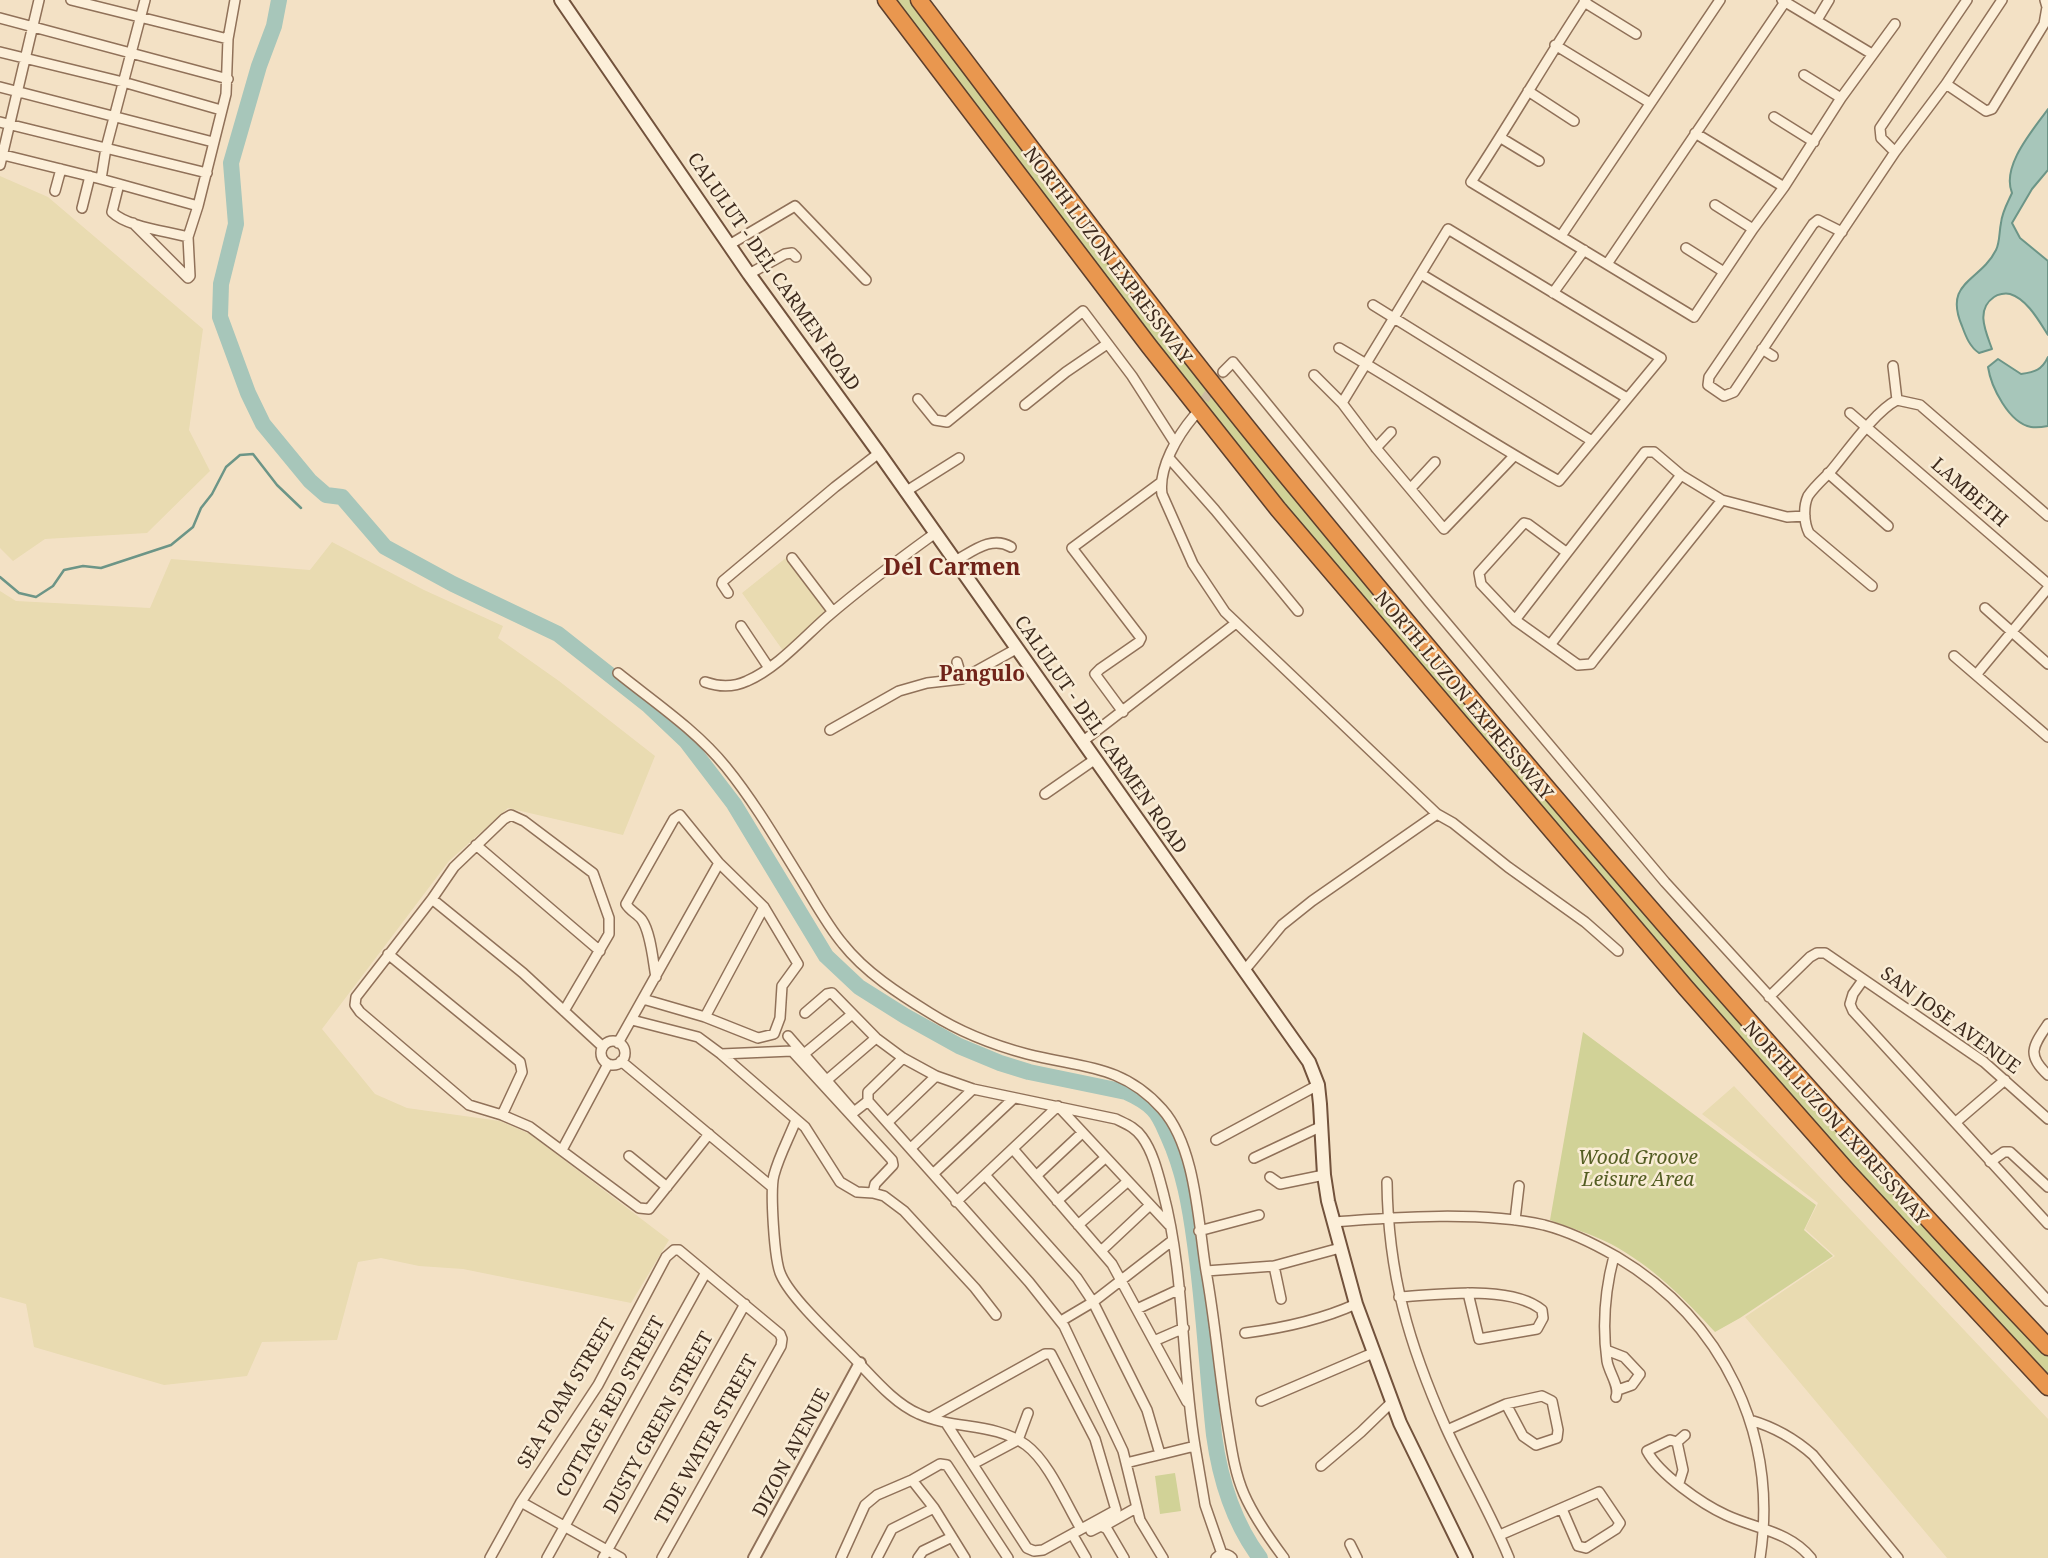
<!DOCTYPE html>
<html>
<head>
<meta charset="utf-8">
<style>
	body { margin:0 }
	canvas { display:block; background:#f3e1c5 }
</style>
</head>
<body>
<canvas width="2048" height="1558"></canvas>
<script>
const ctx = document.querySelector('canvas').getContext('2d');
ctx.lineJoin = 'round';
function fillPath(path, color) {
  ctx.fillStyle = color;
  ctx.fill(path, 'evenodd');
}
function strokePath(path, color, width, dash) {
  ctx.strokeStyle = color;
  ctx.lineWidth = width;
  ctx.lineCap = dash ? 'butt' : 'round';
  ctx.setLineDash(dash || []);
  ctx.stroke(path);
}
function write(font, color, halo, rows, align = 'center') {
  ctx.font = font + ' "Noto Serif",serif';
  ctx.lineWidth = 5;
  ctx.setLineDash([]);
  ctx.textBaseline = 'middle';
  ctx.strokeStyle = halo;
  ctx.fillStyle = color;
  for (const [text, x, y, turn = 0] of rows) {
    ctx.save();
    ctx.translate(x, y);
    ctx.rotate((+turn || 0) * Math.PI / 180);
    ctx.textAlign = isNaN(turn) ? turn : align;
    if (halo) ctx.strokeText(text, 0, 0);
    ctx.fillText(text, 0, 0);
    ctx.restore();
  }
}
const farmland = new Path2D(`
	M0,176l48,21 155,132 -14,101 21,41 -63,62 -102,6 -32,22 -13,-13z
	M332,542l92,48 79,36 -5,12 61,43 96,75 -32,79 -115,-27 -59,53 -127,168 53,65 32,14 93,13 30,13 139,106 -38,63 -168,-34 -44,-3 -38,-8 -23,4 -21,78 -75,2 -15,34 -83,9 -130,-38 -8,-43 -26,-7v-706l16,10 134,7 21,-49 139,11z
	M787,557l41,57 -44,38 -42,-59z
	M1734,1086l314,333v139h-101l-202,-241 90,-61 -30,-27 13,-26 -116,-89z`);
const green = new Path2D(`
	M893,0h20l354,457 706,818 75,80v25l-263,-286 -532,-626z
	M1583,1032l233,173 -12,25 29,26 -93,62 -25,14c-31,-34 -63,-66 -104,-88 -19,-10 -41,-16 -61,-24z
	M1175,1473l6,38 -21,3 -5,-38z`);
const water = new Path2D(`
	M2048,109v61l-16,19 -20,34 8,15 28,23v74c-9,-14 -21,-36 -38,-41 -5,-1 -12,0 -16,3 -19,13 -8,35 -2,52l-13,4c-9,-6 -13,-16 -17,-27 -19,-45 18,-44 34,-76 4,-8 3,-18 5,-27 1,-11 7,-21 11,-30 -11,-27 21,-63 36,-84z
	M2048,357v69c-5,1 -11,2 -17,1 -22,-4 -40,-40 -43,-60l10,-8 23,15c14,-2 21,-4 27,-17z`);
const stream = new Path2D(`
	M0,577l19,16 17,4 17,-11 11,-16 19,-4 18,2 70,-23 22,-18 8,-19 11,-14 14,-27 14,-12 13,-1 24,31 24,23`);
const river = new Path2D(`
	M279,0l-5,26 -15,40 -28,97 5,61 -15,60 -1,33 28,76 15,31 47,57 16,14 16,2 43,50 68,37 105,50 90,71 38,36 48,63 92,152 33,31 46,29 54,30 41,17 29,9 97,20c9,4 19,9 27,17 7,7 11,18 15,27 16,35 22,71 27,108 9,64 12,127 19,191 6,44 19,87 46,123`);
const minorTunnel = new Path2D(`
	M1197,411l26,-39`);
const minor = new Path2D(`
	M1586,0c-40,60 -75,122 -115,182l223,135 59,-88 31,-42 57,-89 54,-74
	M1782,0l90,54
	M1584,2l52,32
	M0,18l228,61
	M1817,20l12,-20
	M228,39l7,-39
	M1555,45l95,58
	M0,52l123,30 98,28
	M1804,75l37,23
	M1946,84l40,27 6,-2 52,-85 3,-17 -2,-7
	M0,87l213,55
	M1528,91l46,30
	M1774,117l40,25
	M0,122l207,51
	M1695,133l89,54
	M1501,138l38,23
	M1895,152l-14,-14 -1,-10 87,-128
	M0,154l101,25 97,27 28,-112 2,-55 -157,-39
	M0,165l39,-165
	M101,179l5,-31 39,-148
	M119,184l-7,28c15,15 55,19 76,25
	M55,191l6,-22
	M1715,205l38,24
	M82,208l8,-32
	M133,223l55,55 2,-2 -2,-39 10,-31
	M1842,232l-24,-12 -5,4 -104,153 -1,8 16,11 10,-4 161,-240 51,-68 56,-84
	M1561,236l159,-236
	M729,245l66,-39 71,74
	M1686,248l38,24
	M1607,264l178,-262
	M749,274l36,-20 7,-1 4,4
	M1421,274l206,124
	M1553,293l31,-43
	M1373,305l219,136
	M1339,348c74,43 145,91 220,133l102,-123 -213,-129c-35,58 -71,116 -106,174
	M1762,349l11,7
	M1893,366l4,34
	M1223,372l10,-10 196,240 236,280 383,419
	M1314,375l28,28 34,45 68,81 70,-73
	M918,399l17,21 12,2 136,-111 49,65 43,67
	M1025,405l41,-33 41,-28
	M1850,413l198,171
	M1194,416c-16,19 -36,52 -32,78l31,70 32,48 212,202 16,9 55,44 77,55 33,29
	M1376,448l15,-16
	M1169,458l46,52 83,101
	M1828,473l60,53
	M1411,488l24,-26
	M905,492l54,-34
	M1566,552l-38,-28 -4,-1 -45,50 2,11 34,36 63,45 13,-1 3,-4 128,-160
	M792,558l41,54
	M955,561c17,-9 36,-26 56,-14
	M1872,586l-63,-53c-5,-10 -6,-26 -1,-37 6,-9 15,-17 22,-24 17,-20 44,-60 67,-72l23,5 128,111
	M728,593l-6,-9 1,-3 112,-94 44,-34
	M1985,608l63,56
	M1515,620l130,-168h9l27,23 41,25 65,17 18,-1
	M741,626l28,42
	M1550,645l131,-170
	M1954,656l94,81
	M957,662l5,17
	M618,673c36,29 78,57 108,94 30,37 54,79 79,119 12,20 23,40 38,58 22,28 56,50 87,69 30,19 63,32 97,41 54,14 95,10 135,55 34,38 36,113 44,162l68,-5 66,-18
	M1976,675l72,-87
	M705,682c14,5 29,5 42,-1 30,-13 56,-43 80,-64 34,-29 71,-57 107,-83
	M1123,712l-28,-38 5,-5 39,-27 2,-4 -69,-90 88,-65
	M830,730l69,-39 28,-8 35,-4 54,-30
	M1082,742l154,-119
	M1045,794l49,-34
	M476,845l124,106
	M432,899l91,74 80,74
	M388,954l132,108 2,10 -20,43
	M1244,971l38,-46 30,-24 125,-87
	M1863,980l-10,14 -3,10 3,7 195,213
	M1769,997l41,-40 7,-4h8l159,109 64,57
	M643,999l62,18 53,21 16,-4 6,-16 2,-32 16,-22 -34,-57 -45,-44 -39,-48 -6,4 -48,85c4,7 12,10 16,16 9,13 11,42 14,57
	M564,1011l45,-77v-16l-16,-45 -69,-52 -13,-6 -7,4 -50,48 -22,32 -76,98 -1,8 5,7 109,93 33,10 28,12 109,81 10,1 60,-75
	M805,1013l22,-19 5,-1 44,45 27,20 33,18 37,13 143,30c10,5 19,8 26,18 11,15 16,36 21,55 22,83 18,170 32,254
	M705,1017l59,-110
	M632,1020l66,17 23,17 84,73 35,55 17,10 16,1 11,3 20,15 71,77 21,27
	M2048,1024c-15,22 -22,31 0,51
	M788,1036l66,76 14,-11
	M601 1053a12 12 0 1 1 24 0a12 12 0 1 1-24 0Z
	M618,1043l101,-180
	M721,1054l71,-3 100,109 1,5 -18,19 -2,9
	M804,1054l47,-39
	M903,1058l-35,34v9l161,181 35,44 59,125 17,69 23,38
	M621,1061l151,126
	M827,1080l49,-42
	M796,1120c-7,18 -17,36 -22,55 -4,14 0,86 7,100 10,23 51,61 70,80 20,20 42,48 68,59 35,16 75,8 107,31 23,17 40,59 55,84
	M888,1122l48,-46
	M1956,1122l49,-42
	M1216,1140l102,-55
	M911,1148l62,-59
	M1013,1149l99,115 75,138
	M562,1150l46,-86
	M629,1156l38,31
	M1254,1158l68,-32
	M1990,1162l14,-10h6l38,35
	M933,1174l81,-76
	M985,1175l92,103 16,24 54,108 13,44
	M1036,1176l46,-43
	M1270,1177l10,7 44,-9
	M1387,1182c1,92 22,163 59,246 20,44 45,86 63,130
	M1057,1201l48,-43
	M956,1202l102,-96 111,119
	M1515,1220l4,-34
	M1333,1222c64,-5 149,-11 211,3 27,7 49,18 73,32 106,63 162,178 143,301
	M1078,1225l49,-43
	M1199,1231l60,-16
	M1101,1251l49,-46
	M1614,1256c-9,34 -12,69 -7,105 2,12 13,25 9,36
	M1274,1266l7,33
	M1206,1271c9,49 13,100 21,150 4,24 7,50 17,73 10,23 25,44 40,64
	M1399,1297c38,-2 112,-13 143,13l1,8 -6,11 -58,10 -11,-46
	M1137,1309l43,-20
	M1061,1321l32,-19 80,-62
	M1245,1333c38,-5 76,-13 111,-29
	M1154,1341l30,-13
	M1606,1350l18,7 16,17
	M1618,1390l14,-5 8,-11
	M1261,1401l112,-48
	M930,1418l115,-64h6l44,85 21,71 -73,40 -9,1 -7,-3 -81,-125
	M1750,1420c24,7 44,18 63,35l85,103
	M1447,1430l59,-26 36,-8 10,5 6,29 -1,8 -21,7 -13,-9 -17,-32
	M1685,1435l-8,7 -7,-2 -23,11c12,23 55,53 79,64 30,14 63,16 85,43
	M1677,1442l6,28 -4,13
	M1126,1463l69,-17 10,59 17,49
	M973,1464l45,-24 10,-27
	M1321,1466l40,-34 31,-30
	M912,1480l28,-16 7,1 61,93
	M521,1502l100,56
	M1104,1526l32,-18
	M1091,1531l10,-5 6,3 17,29
	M1500,1535l99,-43 21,31 -4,6 -30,19 -8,-2 -16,-37
	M1075,1539l11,19
	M1350,1544l7,14
	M490,1558l31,-56 77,-117 68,-128 8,-7h5l101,84 2,5 -1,7 -119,212
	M547,1558l158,-284
	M603,1558l142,-254
	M841,1558l24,-53 12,-10 35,-15 22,28 31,50
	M877,1558l15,-29 42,-21
	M918,1558l5,-7 29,-14
	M1216,1558c5,-5 11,-5 16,0`);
const tertiary = new Path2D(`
	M754,1558l106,-195`);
const secondary = new Path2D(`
	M561,0l188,274 130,179 430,609 9,23 2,19 4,71 4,26 28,103 44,119 66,135`);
const motorway = new Path2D(`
	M886,0l263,346 129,163 408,479 163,185 199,214
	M919,0c126,166 251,335 384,496 239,291 485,578 745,851`);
const streetNames = [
	["NORTH LUZON EXPRESSWAY",1107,256,53],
	["CALULUT - DEL CARMEN ROAD",773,272,55],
	["LAMBETH",1969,493,41],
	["NORTH LUZON EXPRESSWAY",1463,696,50],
	["CALULUT - DEL CARMEN ROAD",1100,735,55],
	["SAN JOSE AVENUE",1950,1021,36],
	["NORTH LUZON EXPRESSWAY",1835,1123,48],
	["SEA FOAM STREET",567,1394,-59],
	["COTTAGE RED STREET",611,1407,-61],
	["DUSTY GREEN STREET",659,1423,-61],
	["TIDE WATER STREET",707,1440,-61],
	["DIZON AVENUE",792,1453,-62]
];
const parkNames = [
	["Wood Groove",1638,1159],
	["Leisure Area",1638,1181]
];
const neighbourhoodNames = [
	["Pangulo",982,675]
];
const quarterNames = [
	["Del Carmen",952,568]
];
fillPath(farmland, '#e9dbb1');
fillPath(green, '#d1d297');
fillPath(water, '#a7c6ba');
strokePath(water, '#6c9587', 2);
strokePath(stream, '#6c9587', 2.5);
strokePath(river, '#a7c6ba', 16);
strokePath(minorTunnel, '#cfbda4', 9, [9, 4.5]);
strokePath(minor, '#907159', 12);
strokePath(tertiary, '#907159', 14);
strokePath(secondary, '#72523c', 16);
strokePath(motorway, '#5d3f2d', 19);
strokePath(minor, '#fcefd9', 9);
strokePath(tertiary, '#fcefd9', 10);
strokePath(secondary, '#fcefd9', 12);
strokePath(motorway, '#e9974f', 16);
write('19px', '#3e2b1e', '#f9ecd5', streetNames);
write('italic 19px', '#535d22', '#f9ecd5', parkNames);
write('bold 21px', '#702319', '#f9ecd5', neighbourhoodNames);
write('bold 23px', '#702319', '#f9ecd5', quarterNames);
</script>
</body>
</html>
